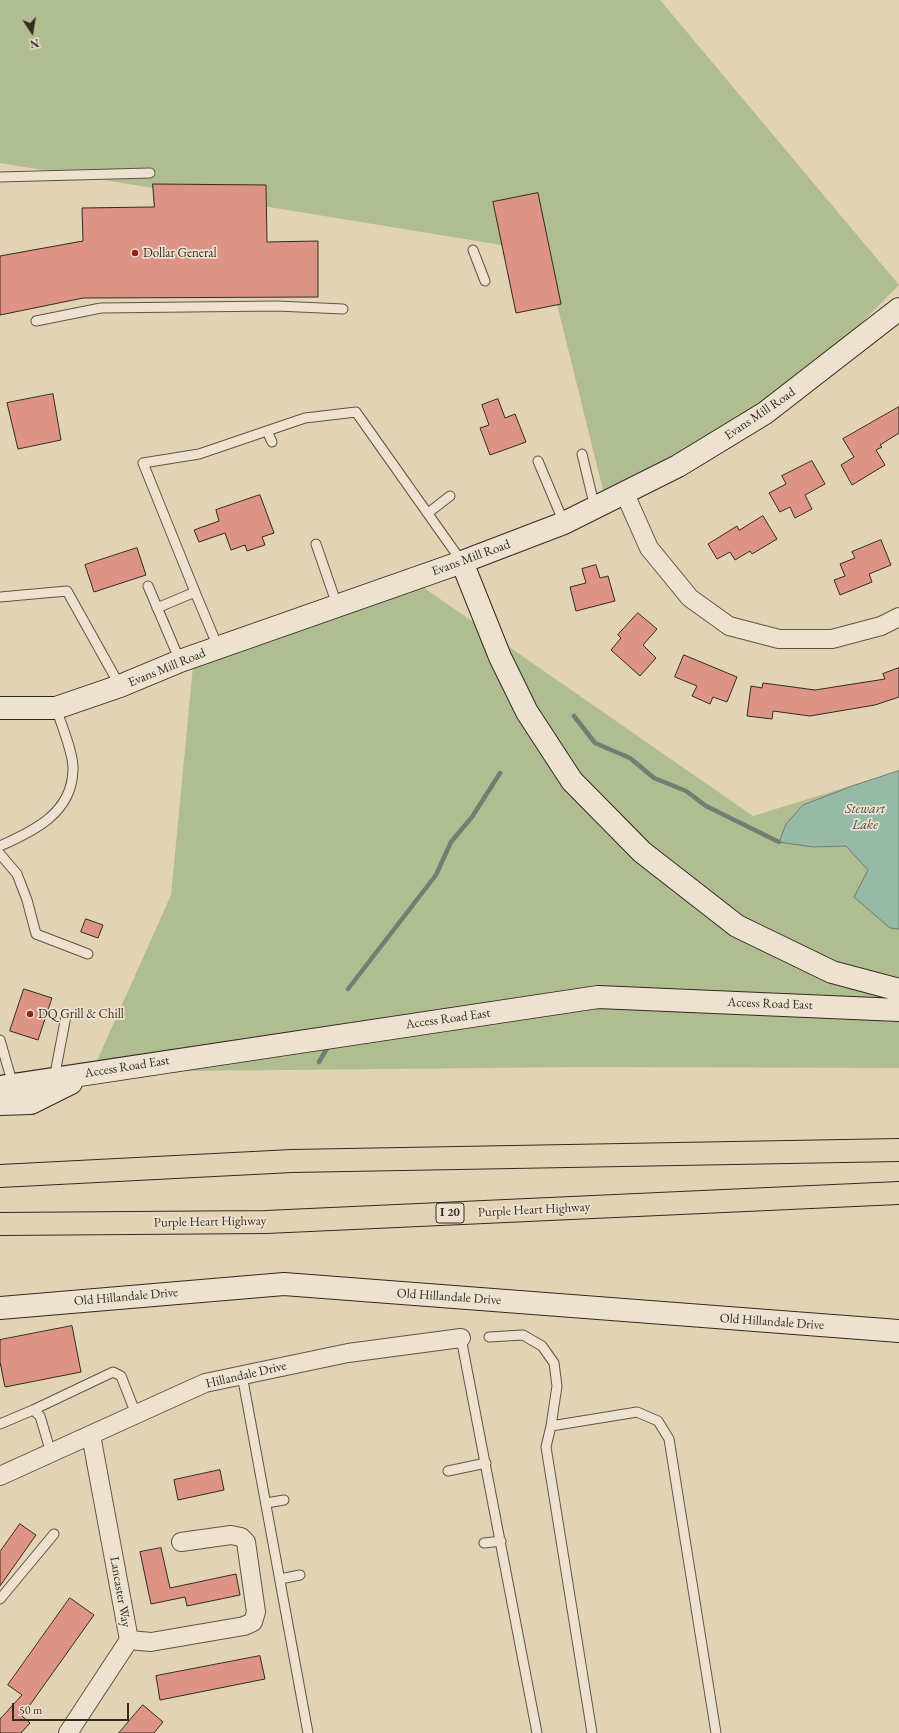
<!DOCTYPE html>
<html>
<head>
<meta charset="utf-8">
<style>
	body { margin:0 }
	#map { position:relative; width:899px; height:1733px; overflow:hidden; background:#e3d3b5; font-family:"EB Garamond",serif }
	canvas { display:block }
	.north { position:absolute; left:12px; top:12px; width:40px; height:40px; -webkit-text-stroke:3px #ede2cf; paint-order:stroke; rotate:168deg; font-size:11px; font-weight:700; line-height:16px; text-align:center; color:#352a20 }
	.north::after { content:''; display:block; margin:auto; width:14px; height:18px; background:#352a20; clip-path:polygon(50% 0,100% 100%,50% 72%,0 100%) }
	.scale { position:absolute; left:12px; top:1703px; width:117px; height:18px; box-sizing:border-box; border:2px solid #352a20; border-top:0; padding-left:5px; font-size:12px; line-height:14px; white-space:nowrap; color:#352a20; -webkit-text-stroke:3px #ede2cf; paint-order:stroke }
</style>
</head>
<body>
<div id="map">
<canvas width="899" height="1733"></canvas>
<div class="north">N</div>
<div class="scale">50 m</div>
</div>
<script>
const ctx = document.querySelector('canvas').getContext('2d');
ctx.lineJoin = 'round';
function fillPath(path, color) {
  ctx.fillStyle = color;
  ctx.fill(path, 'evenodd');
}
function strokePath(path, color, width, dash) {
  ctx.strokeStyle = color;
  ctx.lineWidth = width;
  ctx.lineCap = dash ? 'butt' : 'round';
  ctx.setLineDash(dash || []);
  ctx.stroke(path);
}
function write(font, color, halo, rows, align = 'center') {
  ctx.font = font + ' "EB Garamond",serif';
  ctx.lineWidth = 3.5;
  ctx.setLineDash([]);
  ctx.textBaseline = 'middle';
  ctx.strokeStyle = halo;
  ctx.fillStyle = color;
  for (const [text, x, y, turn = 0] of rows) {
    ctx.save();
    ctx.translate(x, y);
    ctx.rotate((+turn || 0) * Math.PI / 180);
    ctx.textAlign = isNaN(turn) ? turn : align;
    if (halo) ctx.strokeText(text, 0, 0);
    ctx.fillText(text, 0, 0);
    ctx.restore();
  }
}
const green = new Path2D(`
	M0,0h660l239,285 -88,89 -102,66 -106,50 -59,-238 -544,-89z
	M417,583l336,233 146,-45v297l-317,-1 -490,5 79,-177 22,-229z`);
const water = new Path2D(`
	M899,771v158l-9,-1 -36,-31 14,-27 -22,-24 -33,1 -34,-5 7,-18 17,-19 49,-19z`);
const stream = new Path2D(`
	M574,716l21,27 35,15 24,20 32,13 20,15 73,36
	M348,989l88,-114 15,-33 21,-25 28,-44
	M319,1062l10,-17`);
const building = new Path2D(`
	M153,184l113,1 1,57 51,-1v56l-235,1 -83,17v-59l83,-15 -1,-33 72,-1z
	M538,193l23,111 -45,9 -23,-111z
	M53,394l8,46 -43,9 -11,-46z
	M498,399l7,19 10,-4 11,28 -36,13 -10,-27 9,-3 -7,-20z
	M899,407v26l-19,12 2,2 -6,3 9,15 -33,20 -11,-20 13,-8 -11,-18z
	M812,461l13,23 -20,11 7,14 -17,9 -5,-11 -10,5 -11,-19 17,-9 -4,-8z
	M260,495l14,38 -12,4 3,8 -18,6 -2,-6 -14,5 -6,-17 -26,9 -5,-12 25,-9 -3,-11z
	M763,516l14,23 -25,15 -2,-3 -15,9 -5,-8 -13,7 -9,-15 29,-18 2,4z
	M881,540l10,25 -22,9 3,8 -32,13 -6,-15 11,-4 -5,-12 15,-6 -3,-6z
	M137,548l9,27 -52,17 -9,-27z
	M596,565l4,13 8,-2 7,25 -39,10 -6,-24 16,-4 -4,-14z
	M638,613l19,16 -14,16 13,13 -16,18 -29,-26 10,-12 -3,-3z
	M684,655l53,22 -10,25 -14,-5 -3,7 -18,-8 5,-10 -22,-9z
	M899,668v29l-24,8 -65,11 -37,-5 -1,8 -25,-3 4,-30 11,2 1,-5 52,7 70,-11 -2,-5z
	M86,919l17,6 -5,13 -17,-6z
	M24,989l28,9 -14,42 -28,-9z
	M72,1326l9,46 -76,15 -5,-25v-22z
	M220,1470l4,20 -46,10 -4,-20z
	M20,1524l16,11 -36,51v-34z
	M161,1548l9,40 66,-14 4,21 -53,11 -2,-9 -34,7 -11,-52z
	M70,1598l24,17 -72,101 8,7 -9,10h-21v-14l22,-24 -14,-10z
	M260,1656l5,23 -105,21 -4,-24z
	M143,1705l20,17 -9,11h-35z`);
const service = new Path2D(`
	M0,177l150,-4
	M473,250l12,31
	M36,321l65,-13 176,-2 66,3
	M267,431l5,11
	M582,454l13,54
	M538,461l26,62
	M428,513l22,-17
	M316,544l21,61
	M148,586l32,75
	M195,592l-52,-129 56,-9 106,-36 51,-6 106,150
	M0,597l67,-6 53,95
	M157,608l38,-16 23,55
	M0,846c34,-15 72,-33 73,-76 1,-16 -12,-46 -17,-62
	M0,854l17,20 10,26 9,34 52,20
	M0,1040l13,45
	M54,1079l12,-63
	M489,1337l34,-2 19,11 12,17 3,23 -6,40
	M461,1338l76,395
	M242,1375l66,358
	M33,1410l80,-38 8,4 15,38
	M0,1424l33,-14 7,6 11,37
	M448,1471l38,-8
	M266,1503l18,-3
	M484,1543l17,-2
	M280,1579l20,-4
	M0,1599l54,-65
	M592,1733l-46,-286 5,-21 86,-14 21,9 11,18 47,294`);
const minor = new Path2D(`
	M625,494l24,54 41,50 39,28 50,13h53l49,-13 18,-9
	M0,1476l205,-93 143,-30 113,-15
	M129,1640l22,2 93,-16 9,-4 3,-10 -10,-70 -5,-5 -10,-2 -50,7
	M68,1733l61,-93 -38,-205`);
const secondary = new Path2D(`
	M462,562l38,95 27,55 45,69 70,71 95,74 95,46 67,18
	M0,708h56l64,-22 60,-25 282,-99 102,-39 114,-57 87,-53 134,-104
	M0,1087l598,-90 301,13
	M0,1104l31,-1 40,-20
	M0,1308l284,-24 615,47`);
const motorway = new Path2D(`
	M0,1176l292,-15 607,-11
	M0,1224l266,-2 633,-29`);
const markers = [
	[135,253,4,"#8f2418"],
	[30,1014,4,"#8f2418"]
];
const shields = [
	[450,1213,28]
];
const shieldNames = [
	["I 20",450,1213]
];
const poiNames = [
	["Dollar General",143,253],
	["DQ Grill & Chill",38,1014]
];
const streetNames = [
	["Evans Mill Road",760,414,-34],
	["Evans Mill Road",471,558,-20],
	["Evans Mill Road",167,668,-22],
	["Access Road East",770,1004,2],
	["Access Road East",448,1019,-8],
	["Access Road East",127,1067,-9],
	["Purple Heart Highway",534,1210,-3],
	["Purple Heart Highway",210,1222,-1],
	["Old Hillandale Drive",126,1297,-5],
	["Old Hillandale Drive",449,1297,4],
	["Old Hillandale Drive",772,1322,4],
	["Hillandale Drive",246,1375,-13],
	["Lancaster Way",120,1592,80]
];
const waterNames = [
	["Stewart",865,809],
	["Lake",865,825]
];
fillPath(green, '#b0bd90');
fillPath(water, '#96b9a8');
strokePath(water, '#6f8072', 1);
strokePath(stream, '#6f8072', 4.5);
fillPath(building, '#de9387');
strokePath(building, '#352a20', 1);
strokePath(service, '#605445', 11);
strokePath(minor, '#605445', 20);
strokePath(secondary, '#352a20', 24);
strokePath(motorway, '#352a20', 24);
strokePath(service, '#ede2cf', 9);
strokePath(minor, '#ede2cf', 18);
strokePath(secondary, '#ede2cf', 22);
strokePath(motorway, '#e3d3b5', 22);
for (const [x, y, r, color] of markers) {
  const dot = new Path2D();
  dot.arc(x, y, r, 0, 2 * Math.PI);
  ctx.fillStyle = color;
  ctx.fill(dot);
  strokePath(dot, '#ede2cf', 1.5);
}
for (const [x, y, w] of shields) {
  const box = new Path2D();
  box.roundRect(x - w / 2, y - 10, w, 20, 3);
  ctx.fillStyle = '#ede2cf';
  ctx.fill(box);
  strokePath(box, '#352a20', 1);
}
write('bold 12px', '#352a20', null, shieldNames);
write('13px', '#352a20', '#ede2cf', poiNames, 'left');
write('13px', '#352a20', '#ede2cf', streetNames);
write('italic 14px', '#4d4e42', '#ede2cf', waterNames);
</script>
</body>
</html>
